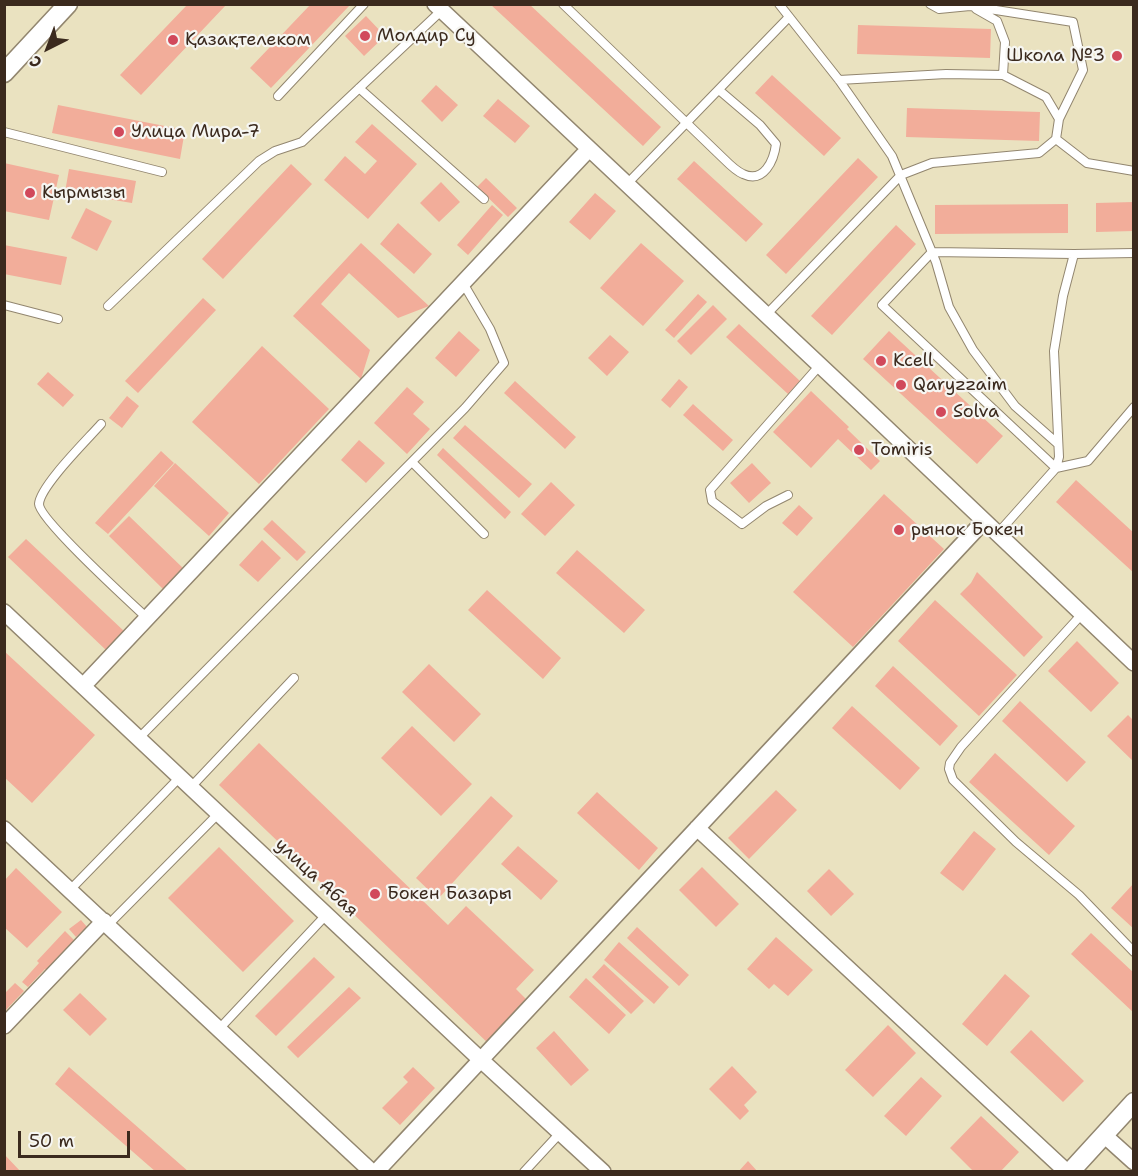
<!DOCTYPE html>
<html>
<head>
<meta charset="utf-8">
<style>
	body { margin:0 }
	#map { position:relative; width:1138px; height:1176px; overflow:hidden; background:#eae2c0; font-family:"Shantell Sans",sans-serif }
	canvas { display:block }
	.frame { position:absolute; inset:0; border:6px solid #3b2a1e; pointer-events:none }
	.north { position:absolute; left:18px; top:18px; width:60px; height:60px; -webkit-text-stroke:4px #f6f6f2; paint-order:stroke; rotate:222deg; font-size:16px; font-weight:700; line-height:24px; text-align:center; color:#3b2a1e }
	.north::after { content:''; display:block; margin:auto; width:21px; height:27px; background:#3b2a1e; clip-path:polygon(50% 0,100% 100%,50% 72%,0 100%) }
	.scale { position:absolute; left:18px; top:1131px; width:112px; height:27px; box-sizing:border-box; border:3px solid #3b2a1e; border-top:0; padding-left:8px; font-size:18px; line-height:21px; white-space:nowrap; color:#3b2a1e; -webkit-text-stroke:4px #f6f6f2; paint-order:stroke }
</style>
</head>
<body>
<div id="map">
<canvas width="1138" height="1176"></canvas>
<div class="frame"></div>
<div class="north">С</div>
<div class="scale">50 m</div>
</div>
<script>
const ctx = document.querySelector('canvas').getContext('2d');
ctx.lineJoin = 'round';
function fillPath(path, color) {
  ctx.fillStyle = color;
  ctx.fill(path, 'evenodd');
}
function strokePath(path, color, width, dash) {
  ctx.strokeStyle = color;
  ctx.lineWidth = width;
  ctx.lineCap = dash ? 'butt' : 'round';
  ctx.setLineDash(dash || []);
  ctx.stroke(path);
}
function write(font, color, halo, rows, align = 'center') {
  ctx.font = font + ' "Shantell Sans",sans-serif';
  ctx.lineWidth = 4.5;
  ctx.setLineDash([]);
  ctx.textBaseline = 'middle';
  ctx.strokeStyle = halo;
  ctx.fillStyle = color;
  for (const [text, x, y, turn = 0] of rows) {
    ctx.save();
    ctx.translate(x, y);
    ctx.rotate((+turn || 0) * Math.PI / 180);
    ctx.textAlign = isNaN(turn) ? turn : align;
    if (halo) ctx.strokeText(text, 0, 0);
    ctx.fillText(text, 0, 0);
    ctx.restore();
  }
}
const building = new Path2D(`
	M490,4h39l132,123 -18,19z
	M187,5h39l-85,90 -21,-20z
	M310,5h40l-79,83 -21,-20z
	M366,16l19,20 -21,20 -19,-20z
	M858,25l133,4 -1,29 -133,-4z
	M772,75l69,63 -17,18 -69,-63z
	M436,85l22,20 -16,17 -21,-21z
	M498,99l32,27 -15,17 -32,-27z
	M58,105l127,25 -5,29 -128,-26z
	M907,108l133,4 -1,29 -133,-4z
	M372,124l45,40 -49,55 -44,-39 21,-24 20,18 12,-13 -22,-19z
	M858,158l20,19 -92,97 -20,-19z
	M694,161l69,63 -17,18 -69,-63z
	M4,163l55,12 -10,45 -45,-9z
	M291,164l21,20 -89,95 -21,-20z
	M69,169l67,12 -4,22 -67,-11z
	M486,178l31,30 -9,9 -31,-30z
	M441,182l19,20 -21,20 -19,-19z
	M595,193l21,18 -26,29 -21,-18z
	M1134,202v29l-38,1v-29z
	M1068,204v29l-133,1v-29z
	M492,205l11,10 -35,40 -11,-10z
	M86,208l26,13 -15,30 -26,-13z
	M398,223l34,31 -18,20 -34,-30z
	M896,225l20,19 -84,91 -21,-19z
	M361,243l68,63 -31,12 -49,-45 -28,31 49,46 -9,29 -68,-63z
	M641,243l43,38 -41,45 -43,-38z
	M4,245l63,12 -6,28 -57,-11z
	M698,294l9,8 -33,36 -9,-8z
	M203,298l13,12 -78,83 -13,-12z
	M713,305l14,14 -36,36 -14,-14z
	M739,324l61,57 -12,13 -62,-57z
	M459,331l21,19 -24,27 -21,-19z
	M889,331l114,105 -26,28 -114,-105z
	M610,335l19,17 -22,24 -19,-18z
	M262,346l67,63 -70,75 -67,-62z
	M48,372l26,23 -11,12 -26,-23z
	M679,379l9,8 -18,21 -9,-8z
	M515,381l61,56 -11,12 -61,-56z
	M407,387l17,15 -11,12 17,15 -23,25 -33,-31z
	M811,391l38,36 -2,2 33,32 -9,9 -33,-31 -27,29 -38,-36z
	M127,396l12,10 -17,22 -13,-10z
	M693,404l40,36 -10,11 -40,-36z
	M465,425l67,59 -13,14 -66,-60z
	M359,440l26,23 -19,20 -25,-23z
	M443,448l68,64 -6,7 -68,-64z
	M161,451l13,12 -66,71 -13,-11z
	M175,463l54,50 -20,23 -55,-50z
	M752,463l19,20 -22,20 -19,-20z
	M1076,480l58,53v40l-78,-71z
	M551,482l24,23 -30,31 -24,-22z
	M884,494l60,55 -91,98 -60,-55z
	M799,505l14,13 -16,18 -15,-13z
	M129,516l55,53 -20,21 -55,-54z
	M272,520l34,32 -9,9 -34,-32z
	M26,539l99,93 -18,19 -99,-94z
	M262,540l19,18 -23,24 -19,-17z
	M577,550l68,60 -21,23 -68,-60z
	M977,572l66,65 -19,20 -64,-63 11,-11z
	M487,590l74,68 -18,21 -75,-69z
	M935,600l82,75 -38,41 -81,-75z
	M1077,641l42,42 -28,29 -43,-41z
	M4,651l91,84 -63,68 -28,-26z
	M429,664l52,50 -27,28 -52,-50z
	M893,666l65,60 -18,20 -65,-60z
	M1020,701l66,61 -19,20 -65,-61z
	M852,706l68,62 -20,22 -68,-62z
	M1128,715l6,6v41l-27,-26z
	M412,726l60,58 -31,32 -60,-58z
	M259,743l189,182 18,-19 68,64 -18,19 15,15 -40,42 -272,-261z
	M995,753l80,73 -26,29 -80,-73z
	M776,790l21,20 -48,49 -21,-21z
	M597,792l61,56 -19,22 -62,-57z
	M491,796l22,20 -75,83 -22,-21z
	M974,831l22,18 -33,42 -23,-18z
	M518,846l40,35 -17,19 -40,-36z
	M219,847l75,74 -51,51 -75,-74z
	M702,867l37,37 -23,23 -37,-37z
	M16,868l46,44 -35,36 -23,-21v-46z
	M829,869l25,25 -23,22 -24,-25z
	M1134,883v46l-23,-21z
	M81,920l6,7 -11,10 -7,-8z
	M637,927l52,48 -10,11 -52,-48z
	M65,931l13,13 -27,30 -6,-5 -17,18 -6,-5 17,-19 -2,-2z
	M1091,933l43,40v40l-63,-59z
	M776,937l37,33 -25,26 -14,-12 -5,5 -22,-20z
	M619,942l50,45 -15,17 -50,-44z
	M314,957l21,20 -59,59 -21,-20z
	M604,964l40,37 -13,13 -39,-37z
	M1005,974l25,22 -43,50 -25,-22z
	M586,978l40,37 -17,19 -40,-37z
	M15,983l9,8 -20,21v-18z
	M349,987l12,11 -63,60 -11,-11z
	M80,993l27,26 -17,17 -27,-26z
	M888,1025l28,28 -43,44 -28,-27z
	M1031,1030l53,51 -21,21 -53,-50z
	M554,1031l35,39 -18,16 -35,-38z
	M732,1066l25,26 -13,13 5,6 -9,9 -31,-31z
	M69,1067l120,105h-33l-101,-88z
	M413,1067l22,21 -35,37 -18,-17 26,-26 -5,-5z
	M921,1077l21,19 -36,40 -22,-20z
	M981,1116l38,36 -19,20h-26l-24,-24z
	M4,1154l17,18h-17z
	M748,1161l10,11h-20z`);
const service = new Path2D(`
	M563,4l161,155c5,5 12,12 19,15 21,10 31,-14 33,-30l-16,-19 -41,-35
	M779,4l60,76 53,76 44,106 13,45 24,43 42,56 43,38
	M930,4l9,5 31,-3 103,16 10,48 -24,49
	M976,9l21,12 8,21 -2,33
	M359,88l125,111
	M278,96l86,-92
	M4,132l158,40
	M1056,139l31,24 47,8
	M627,184l162,-167
	M1134,253l-60,1 -142,-2 -50,53 174,163 32,-7 46,-54
	M4,305l54,14
	M108,306l151,-145 16,-10 27,-9 139,-131
	M766,315l135,-140 31,-12 107,-10 17,-14 3,-20 -13,-22 -43,-22 -57,-1 -107,6
	M101,424c-13,15 -61,62 -62,80 0,15 92,99 108,114
	M412,462l72,72
	M788,495l-22,11 -24,18 -30,-23 -2,-11 110,-125
	M998,533l58,-65 3,-11 -5,-106 9,-55 11,-42
	M1082,614l-121,133 -11,16 -1,6 4,11 63,62 63,53 55,57
	M139,738l326,-330 39,-45 -14,-34 -27,-46
	M191,787l103,-109
	M70,890l110,-113
	M108,925l111,-112
	M220,1028l107,-114
	M524,1172l37,-40`);
const minor = new Path2D(`
	M435,4l423,397 276,262
	M4,612l477,448 122,112
	M84,685l505,-536
	M697,828l370,344
	M4,829l368,343
	M4,1026l100,-105
	M1104,1135l30,27
	M376,1172l608,-651`);
const tertiary = new Path2D(`
	M4,73l64,-69
	M1070,1172l64,-70`);
const markers = [
	[365,36,6,"#d1495b"],
	[173,40,6,"#d1495b"],
	[1117,56,6,"#d1495b"],
	[119,132,6,"#d1495b"],
	[30,193,6,"#d1495b"],
	[881,361,6,"#d1495b"],
	[901,385,6,"#d1495b"],
	[941,412,6,"#d1495b"],
	[859,450,6,"#d1495b"],
	[899,530,6,"#d1495b"],
	[375,894,6,"#d1495b"]
];
const poiNames = [
	["Молдир Су",377,36],
	["Қазақтелеком",185,40],
	["Школа №3",1105,56,"right"],
	["Улица Мира-7",131,132],
	["Кырмызы",42,193],
	["Kcell",893,361],
	["Qaryzzaim",913,385],
	["Solva",953,412],
	["Tomiris",871,450],
	["рынок Бокен",911,530],
	["Бокен Базары",387,894]
];
const streetNames = [
	["улица Абая",316,878,43]
];
fillPath(building, '#f2ad9a');
strokePath(service, '#92866f', 10);
strokePath(minor, '#92866f', 18);
strokePath(tertiary, '#92866f', 21);
strokePath(service, '#fff', 8);
strokePath(minor, '#fff', 15);
strokePath(tertiary, '#fff', 18);
for (const [x, y, r, color] of markers) {
  const dot = new Path2D();
  dot.arc(x, y, r, 0, 2 * Math.PI);
  ctx.fillStyle = color;
  ctx.fill(dot);
  strokePath(dot, '#f6f6f2', 2);
}
write('18px', '#3b2a1e', '#f6f6f2', poiNames, 'left');
write('18px', '#3b2a1e', '#f6f6f2', streetNames);
</script>
</body>
</html>
